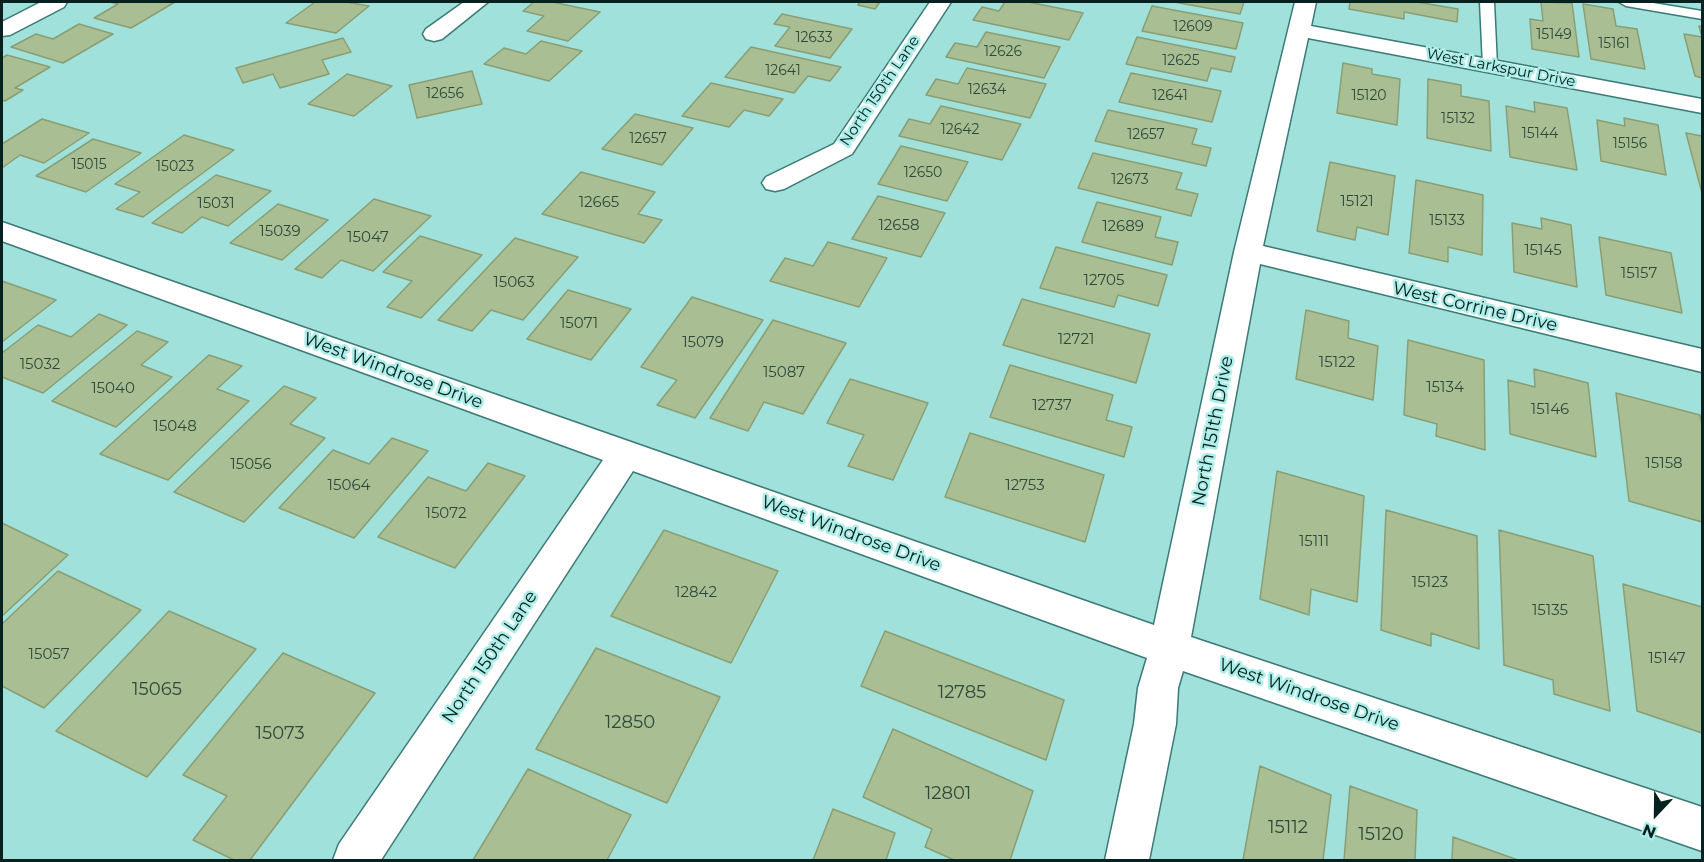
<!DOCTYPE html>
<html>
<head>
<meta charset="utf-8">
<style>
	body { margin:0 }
	#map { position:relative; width:1704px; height:862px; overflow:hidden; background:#a0e1db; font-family:Montserrat,sans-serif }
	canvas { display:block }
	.frame { position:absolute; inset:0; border:3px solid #06211f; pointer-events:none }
	.north { position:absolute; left:1626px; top:784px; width:60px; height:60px; -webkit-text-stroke:4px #adeee8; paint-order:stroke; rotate:202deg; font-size:16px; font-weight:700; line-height:24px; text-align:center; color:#06211f }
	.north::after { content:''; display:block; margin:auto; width:21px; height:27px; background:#06211f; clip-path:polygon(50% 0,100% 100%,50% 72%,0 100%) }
</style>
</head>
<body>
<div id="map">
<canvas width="1704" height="862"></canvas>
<div class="frame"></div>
<div class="north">N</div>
</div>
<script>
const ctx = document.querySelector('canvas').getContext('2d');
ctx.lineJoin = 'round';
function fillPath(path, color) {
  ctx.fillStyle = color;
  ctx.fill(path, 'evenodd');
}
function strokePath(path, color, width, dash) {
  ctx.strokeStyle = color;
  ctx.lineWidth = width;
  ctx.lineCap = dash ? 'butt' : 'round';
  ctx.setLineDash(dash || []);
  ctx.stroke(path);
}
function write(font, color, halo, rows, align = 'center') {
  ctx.font = font + ' Montserrat,sans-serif';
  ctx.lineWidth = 5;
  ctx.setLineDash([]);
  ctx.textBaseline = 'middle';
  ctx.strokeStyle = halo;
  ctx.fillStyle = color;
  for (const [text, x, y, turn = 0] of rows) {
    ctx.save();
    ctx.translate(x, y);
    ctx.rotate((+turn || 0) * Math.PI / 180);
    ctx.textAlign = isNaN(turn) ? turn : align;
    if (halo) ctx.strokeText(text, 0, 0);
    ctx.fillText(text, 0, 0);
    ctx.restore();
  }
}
const building = new Path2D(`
	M110,2h65l-44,26 -37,-10 24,-14z
	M315,2h31l23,4 -33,27 -50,-10z
	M534,2h18l48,10 -32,29 -41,-10 17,-15 -21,-5z
	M860,2h20l-5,7 -17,-4z
	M1005,2h23l55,11 -14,27 -96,-20 9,-13 17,4z
	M1174,2h70l-4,12z
	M1350,2h67l41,7 -1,13 -53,-10v7l-55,-10z
	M1541,2l31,1 7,54 -47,-8 -2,-30 13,2z
	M1583,4l30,5 3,17 21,3 8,40 -54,-10z
	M1152,6l91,17 -7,26 -94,-18z
	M782,14l70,15 -22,29 -55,-12 15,-19 -16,-3z
	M79,24l34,10 -50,29 -52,-16 25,-13 17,5z
	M1699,26l3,1v51l-7,-2 -11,-42 18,3z
	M986,32l74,15 -16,31 -98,-21 9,-14 22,4z
	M1137,37l98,20 -4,15 -20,-4 -4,13 -81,-17z
	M343,38l8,14 -29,8 7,14 -49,14 -7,-14 -30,9 -7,-15z
	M541,41l41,10 -33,30 -65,-17 20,-16 22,6z
	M751,47l90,20 -11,14 -22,-5 -14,17 -69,-16z
	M7,55l43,12 -35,21 8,2 -18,11 -3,-1v-42z
	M1343,63l29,6v5l28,5 -3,46 -60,-12z
	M967,68l79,16 -16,34 -104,-23 10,-16 22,5z
	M472,71l10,33 -65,14 -8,-33z
	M1131,73l90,18 -9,31 -93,-20z
	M347,74l45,12 -38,30 -46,-12z
	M1428,79l33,6v11l28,5 2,50 -64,-13z
	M711,83l72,16 -14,17 -25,-6 -15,17 -47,-11z
	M1534,102l33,6 10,62 -67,-13 -4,-51 29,6z
	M941,106l80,18 -19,36 -103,-24 10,-17 21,5z
	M1108,110l89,19 -5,15 19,4 -5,18 -111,-25z
	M635,114l58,14 -31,37 -60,-16z
	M1624,118l34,7 8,50 -65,-14 -4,-41 28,6z
	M42,119l47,14 -45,30 -24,-8 -18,13v-24z
	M1686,133l16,3v58v-1z
	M184,135l50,15 -91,67 -27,-8 24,-17 -25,-8z
	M93,139l48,14 -55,39 -50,-16z
	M901,146l67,16 -21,39 -69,-17z
	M1093,153l89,20 -6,16 22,5 -7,22 -113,-28z
	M1330,162l65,14 -7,59 -31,-8 -2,13 -38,-9z
	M581,172l74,20 -17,22 24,6 -18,23 -102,-29z
	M216,175l55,16 -43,35 -26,-9 -20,16 -30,-10z
	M1416,180l67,15 -1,60 -34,-8v15l-39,-9z
	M878,196l67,17 -24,44 -69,-18z
	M374,199l57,17 -58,55 -32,-11 -19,18 -27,-9z
	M1097,202l64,15 -6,20 23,5 -6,23 -90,-23z
	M278,204l50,16 -46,40 -52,-17z
	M1541,218l30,7 6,62 -63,-15 -2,-49 30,6z
	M420,236l62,19 -61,63 -34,-11 25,-26 -29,-9z
	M1599,237l72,16 11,60 -76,-18z
	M515,238l63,19 -55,63 -32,-10 -19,21 -34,-11z
	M828,242l59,16 -28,49 -89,-26 15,-23 28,8z
	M1056,247l111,28 -9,31 -40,-11 -4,12 -74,-19z
	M2,281l54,19 -54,42z
	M568,290l63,19 -40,51 -64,-21z
	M692,297l71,23 -68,98 -38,-13 20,-25 -36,-13z
	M1022,299l128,35 -14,49 -133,-38z
	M1306,310l43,11 -1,17 30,8 -5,54 -77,-21z
	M99,314l28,11 -84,68 -41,-16v-24l36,-28 33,12z
	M773,320l73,23 -43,71 -39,-12 -16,29 -38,-13z
	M137,331l31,11 -27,23 31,12 -56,50 -64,-26z
	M1408,340l76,20 1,90 -49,-14 1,-12 -33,-9z
	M209,355l33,11 -25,23 32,12 -81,79 -68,-26z
	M1010,365l103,30 -7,25 26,7 -8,30 -134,-40z
	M1534,369l54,14 8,74 -86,-23 -2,-54 27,7z
	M850,379l78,24 -35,77 -45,-14 16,-31 -37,-12z
	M284,386l32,12 -26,26 35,14 -81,84 -70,-30z
	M1616,393l84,22 2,11v96l-73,-21z
	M970,433l134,42 -19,67 -140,-45z
	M392,438l36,13 -74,87 -75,-30 54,-58 36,14z
	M488,463l37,13 -70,92 -77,-31 50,-60 38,14z
	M1277,471l87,25 -7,106 -46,-13 -2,26 -49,-16z
	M1386,510l91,26 2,113 -48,-16v13l-50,-16z
	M2,523l66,32 -66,61z
	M664,530l114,41 -47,92 -120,-47z
	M1499,530l94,26 17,155 -56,-17 -1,-14 -49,-15z
	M58,571l83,39 -97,98 -42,-22v-62z
	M1623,584l79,23v126l-65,-22z
	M169,611l87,38 -109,128 -91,-46z
	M885,631l179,69 -18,60 -185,-74z
	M596,648l124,49 -53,106 -131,-54z
	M283,653l92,40 -125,167h-16l-41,-20 34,-44 -44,-21z
	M893,729l140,62 -23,69h-56l-29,-13 7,-18 -69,-32z
	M1260,766l71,29 -8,65h-80z
	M528,769l103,46 -24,45h-134z
	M1350,786l67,24 -2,50h-71z
	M833,809l62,24 -9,27h-73z
	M1453,837l65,23h-66z`);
const lane = new Path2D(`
	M1480,2h14l3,64 -7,4 -7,-4z
	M1619,2h28l55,9v8l-76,-13z`);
const street = new Path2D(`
	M41,2h26l-3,5 -54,28 -8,1v-14z
	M464,2h24l-46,37 -8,2 -8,-2 -3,-5 3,-5z
	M930,2h21l-99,152 -68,35 -9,2 -9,-2 -4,-6 4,-6 68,-33z
	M1295,2h21l-5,24 391,73v14l-394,-75 -45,208 439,103v23l-442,-108 -69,373 511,170v44l-519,-180 -5,17 -2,36 -27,136h-44l29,-136 4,-36 9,-30 -514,-187 -252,389h-48l6,-16 264,-384 -601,-219v-19l1152,403 80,-373z`);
const farNumbernames = [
	["12609",1193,27],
	["15149",1554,35],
	["12633",814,38],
	["15161",1614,44],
	["12626",1003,52],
	["12625",1181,61],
	["12641",783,71],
	["12634",987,90],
	["12656",445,94],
	["12641",1170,96],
	["15120",1369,96],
	["15132",1458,119],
	["12642",960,130],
	["15144",1540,134],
	["12657",1146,135],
	["12657",648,139],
	["15156",1630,144],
	["15015",89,165],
	["15023",175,167],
	["12650",923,173],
	["12673",1130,180]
];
const farStreetnames = [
	["West Larkspur Drive",1501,68,11],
	["North 150th Lane",880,91,-56]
];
const numberNames = [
	["15121",1357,202],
	["12665",599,203],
	["15031",216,204],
	["15133",1447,221],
	["12658",899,226],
	["12689",1123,227],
	["15039",280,232],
	["15047",368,238],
	["15145",1543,251],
	["15157",1639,274],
	["12705",1104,281],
	["15063",514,283],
	["15071",579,324],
	["12721",1076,340],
	["15079",703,343],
	["15122",1337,363],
	["15032",40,365],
	["15087",784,373],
	["15134",1445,388],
	["15040",113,389],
	["12737",1052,406],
	["15146",1550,410],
	["15048",175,427],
	["15158",1664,464],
	["15056",251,465],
	["15064",349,486],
	["12753",1025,486],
	["15072",446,514],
	["15111",1314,542],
	["15123",1430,583],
	["12842",696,593],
	["15135",1550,611],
	["15057",49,655],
	["15147",1667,659]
];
const streetNames = [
	["West Corrine Drive",1475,307,13],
	["West Windrose Drive",393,371,20],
	["North 151th Drive",1213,431,-79],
	["West Windrose Drive",851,534,20],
	["North 150th Lane",490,657,-56],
	["West Windrose Drive",1309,695,19]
];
const nearNumbernames = [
	["15065",157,690],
	["12785",962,693],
	["12850",630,723],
	["15073",280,734],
	["12801",948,794],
	["15112",1288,828],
	["15120",1381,835]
];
fillPath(building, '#a9bf93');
strokePath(building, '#899e73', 1.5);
strokePath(lane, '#3b7a75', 3);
strokePath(street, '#3b7a75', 3);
fillPath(lane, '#fff');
fillPath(street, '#fff');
write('14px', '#2f483c', null, farNumbernames);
write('15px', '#06211f', '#adeee8', farStreetnames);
write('15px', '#2f483c', null, numberNames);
write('18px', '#06211f', '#adeee8', streetNames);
write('18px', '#2f483c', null, nearNumbernames);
</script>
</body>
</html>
